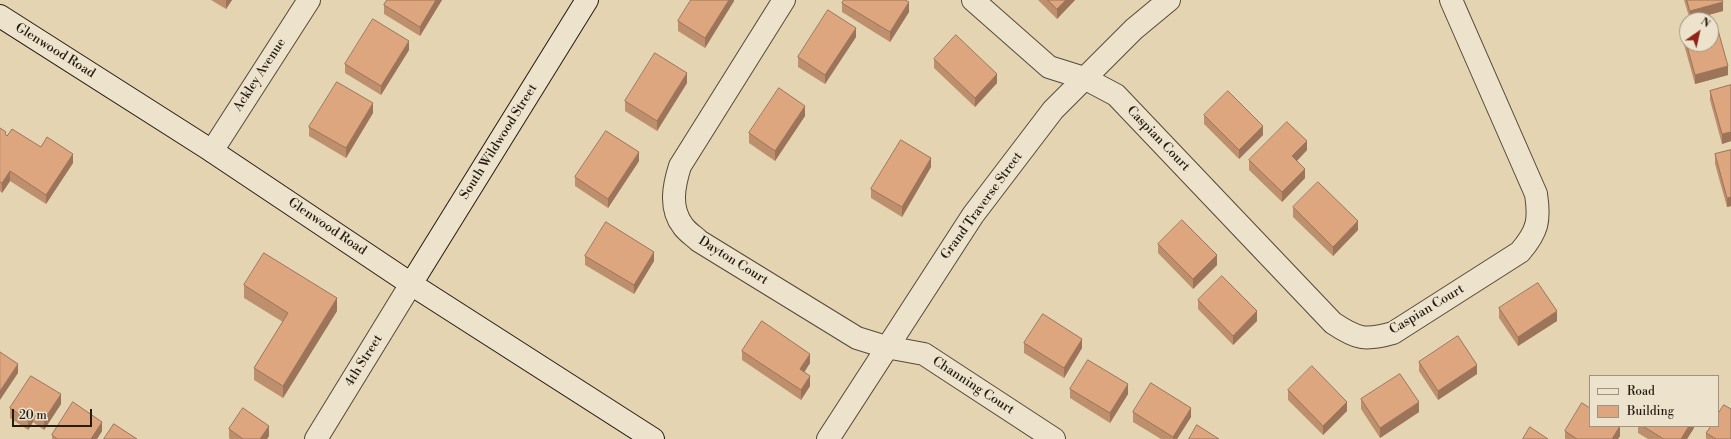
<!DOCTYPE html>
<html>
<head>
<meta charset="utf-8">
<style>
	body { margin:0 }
	#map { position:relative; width:1731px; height:439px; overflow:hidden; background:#e4d4b2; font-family:"Libre Bodoni",serif }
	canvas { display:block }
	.legend { position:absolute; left:1589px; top:375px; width:130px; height:52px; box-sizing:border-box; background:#ede3cd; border:1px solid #9d9382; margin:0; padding:5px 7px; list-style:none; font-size:12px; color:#241b11 }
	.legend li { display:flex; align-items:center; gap:8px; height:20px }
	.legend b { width:20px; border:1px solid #9d9382 }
	.north { position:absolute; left:1679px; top:12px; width:40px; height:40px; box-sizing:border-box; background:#ede3cd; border:1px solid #9d9382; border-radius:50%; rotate:34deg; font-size:11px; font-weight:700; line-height:16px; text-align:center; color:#241b11 }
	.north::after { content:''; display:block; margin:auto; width:14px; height:18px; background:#8f2418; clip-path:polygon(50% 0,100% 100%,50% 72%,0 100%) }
	.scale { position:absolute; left:12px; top:409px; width:80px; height:18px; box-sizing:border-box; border:2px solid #241b11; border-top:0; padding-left:5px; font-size:12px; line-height:14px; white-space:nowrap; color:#241b11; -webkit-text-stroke:3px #ede3cd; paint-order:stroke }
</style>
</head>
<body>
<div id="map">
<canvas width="1731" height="439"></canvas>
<ul class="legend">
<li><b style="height:5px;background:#ede3cd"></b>Road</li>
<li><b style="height:11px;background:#dda67f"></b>Building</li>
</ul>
<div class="north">N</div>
<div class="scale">20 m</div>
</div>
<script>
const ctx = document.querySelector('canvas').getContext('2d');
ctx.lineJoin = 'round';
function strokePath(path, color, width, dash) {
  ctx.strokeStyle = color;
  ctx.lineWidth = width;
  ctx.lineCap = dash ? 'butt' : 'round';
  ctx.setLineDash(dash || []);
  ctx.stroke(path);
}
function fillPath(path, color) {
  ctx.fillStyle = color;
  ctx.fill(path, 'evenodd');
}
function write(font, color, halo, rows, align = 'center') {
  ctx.font = font + ' "Libre Bodoni",serif';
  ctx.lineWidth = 4;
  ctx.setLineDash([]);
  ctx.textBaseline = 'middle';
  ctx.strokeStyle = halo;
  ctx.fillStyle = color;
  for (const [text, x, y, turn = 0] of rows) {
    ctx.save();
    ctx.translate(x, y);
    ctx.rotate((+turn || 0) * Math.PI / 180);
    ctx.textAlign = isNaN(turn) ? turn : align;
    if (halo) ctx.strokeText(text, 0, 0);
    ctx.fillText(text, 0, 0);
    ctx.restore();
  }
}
const street = new Path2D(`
	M784,0l-104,166c-6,19 -11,42 3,60 4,6 11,10 16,15l158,97 29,9 38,7 130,85
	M973,0l76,67 35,11 32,17 217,228c24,16 32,18 60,10l127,-81c18,-21 20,-32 16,-58l-85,-194
	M212,151l97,-151
	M316,439l95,-155
	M828,439l145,-224 80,-105 81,-81 35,-29`);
const secondary = new Path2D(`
	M0,16l212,135 199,133 242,155
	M411,284l176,-284`);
const wall = new Path2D(`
	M211,0h21l-6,9z
	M387,0h55l-22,36 -36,-22v-9z
	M734,0v1l-29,47 -27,-17v-10z
	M1038,0h37l-18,19z
	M1684,0h38l1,11 -33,9z
	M842,3l67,9 -19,30 -48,-30z
	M1683,32l45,43 -33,9 -12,-43z
	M856,37l-31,47 -27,-17v-10z
	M409,50l-28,45 -36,-22v-9z
	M934,59l63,24 -22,24 -41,-39z
	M687,83l-30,48 -32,-20v-10z
	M1731,85v56l-9,3 -12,-44v-9z
	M373,113l-27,45 -37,-22v-9z
	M1204,115l59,20 -24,24 -35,-35z
	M805,116l-30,45 -26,-18v-10z
	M0,128l6,7 35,12 32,16 -27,41 -36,-23 -8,12 -2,-2z
	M1307,150l-10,11 8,17 -23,24 -33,-32v-10z
	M1731,150v56l-4,1 -12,-43v-10z
	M639,161l-31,47 -33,-22v-9z
	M931,167l-29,50 -31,-19v-9z
	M1293,207l65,23 -25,26 -40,-39z
	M1158,244l59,21 -24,24 -35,-36z
	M585,256l69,5 -20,33 -49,-29z
	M244,285l93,26 -54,87 -29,-18v-12l29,-46 -39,-24z
	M1198,300l59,21 -24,24 -35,-36z
	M1499,308l58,13 -39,25 -19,-28z
	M1024,343l58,5 -18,30 -40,-25z
	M742,351l68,12 -6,9 6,14 -9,14 -59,-40z
	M1419,362l58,12 -39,26 -19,-29z
	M1070,389l58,5 -18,29 -40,-25z
	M1288,390l59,21 -24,24 -35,-35z
	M1361,399l58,13 -39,26 -19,-29z
	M61,404l-17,26 -11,-8 -5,8 -18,-12v-10z
	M1133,412l58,5 -14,22h-16l-28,-17z
	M1638,426h56v2l-7,11h-39l-10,-6z
	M229,429l40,7 -2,3h-37l-1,-1z
	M102,431l-5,8h-45v-4z
	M1565,431l55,5 -2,3h-53z
	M1706,433l25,6h-25z`);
const shadedWall = new Path2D(`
	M226,0h6l-6,9z
	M436,0h6l-22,36v-9z
	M729,0h5v1l-29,47v-10z
	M1066,0h9l-18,19v-10z
	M909,2v10l-19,30v-10z
	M1723,2v9l-33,9v-9z
	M856,28v9l-31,47v-9z
	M409,41v9l-28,45v-9z
	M1728,66v9l-33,9v-9z
	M687,73v10l-30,48v-10z
	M997,74v9l-22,24v-9z
	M373,103v10l-27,45v-10z
	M805,106v10l-30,45v-10z
	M1263,126v9l-24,24v-9z
	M1731,132v9l-9,3v-10z
	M1307,141v9l-15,16v-10z
	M639,152v9l-31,47v-9z
	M73,154v9l-27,41v-9z
	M931,158v9l-29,50v-10z
	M1305,169v9l-23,24v-10z
	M10,171v10l-8,12v-10z
	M1731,197v9l-4,1v-9z
	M1358,221v9l-25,26v-9z
	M654,252v9l-20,33v-9z
	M1217,255v10l-24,24v-10z
	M337,298v13l-54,87v-12z
	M1257,311v10l-24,24v-9z
	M1557,311v10l-39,25v-9z
	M1082,339v9l-18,30v-10z
	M810,354v9l-10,16v-10z
	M18,364v9l-18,27v-9z
	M1477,365v9l-39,26v-9z
	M810,376v10l-9,14v-10z
	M1128,384v10l-18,29v-10z
	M61,394v10l-17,26v-10z
	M1347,402v9l-24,24v-9z
	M1419,402v10l-39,26v-10z
	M1191,408v9l-14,22h-4v-2z
	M33,413v9l-5,8v-10z
	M102,422v9l-5,8h-6z
	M269,426v10l-2,3h-7z
	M1620,426v10l-2,3h-6z
	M1689,426h5v2l-7,11h-6z`);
const building = new Path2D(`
	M387,0h49l-16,27 -36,-22z
	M691,0h38l-24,38 -27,-17z
	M844,0h61l4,2 -19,30 -48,-29z
	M1048,0h18l-9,9z
	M1687,0h35l1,2 -33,9z
	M828,10l28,18 -31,47 -27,-18z
	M373,19l36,22 -28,45 -36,-22z
	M1716,23l12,43 -33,9 -12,-43 4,-1v13h24v-20z
	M956,35l41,39 -22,24 -41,-39z
	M655,53l32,20 -30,48 -32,-20z
	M337,82l36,21 -27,45 -37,-21z
	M1731,85v47l-9,2 -12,-43z
	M779,88l26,18 -30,45 -26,-18z
	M1228,91l35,35 -24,24 -35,-35z
	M1287,122l20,19 -15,15 13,13 -23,23 -33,-32z
	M0,128l6,4 -1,2 2,2 5,-7 29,18 6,-10 26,17 -27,41 -36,-24 -8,12 -2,-1z
	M606,131l33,21 -31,47 -33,-22z
	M901,140l30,18 -29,49 -31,-18z
	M1731,150v47l-4,1 -12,-44z
	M1318,182l40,39 -25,26 -40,-40z
	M1182,220l35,35 -24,24 -35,-35z
	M606,222l48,30 -20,33 -49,-29z
	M264,253l73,45 -54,88 -29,-18 34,-55 -44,-28z
	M1222,276l35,35 -24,25 -35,-36z
	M1538,283l19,28 -39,26 -19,-29z
	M1043,314l39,25 -18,29 -40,-25z
	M762,321l48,33 -10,15 10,7 -9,14 -59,-39z
	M1458,336l19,29 -39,26 -19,-29z
	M0,352l18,12 -18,27z
	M1088,360l40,24 -18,29 -40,-24z
	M1312,366l35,36 -24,24 -35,-36z
	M1400,374l19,28 -39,26 -19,-29z
	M31,376l30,18 -17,26 -11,-7 -5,7 -18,-12z
	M1151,383l40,25 -18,29 -40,-25z
	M73,402l29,20 -11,17h-34l-5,-4z
	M1582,403l8,5v18h30l-8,13h-35l-12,-8z
	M1724,405l7,4v30h-15l-10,-6 5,-7h7v-12z
	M243,408l26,18 -9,13h-17l-14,-10z
	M114,424l23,15h-33z
	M1197,425l22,14h-30z
	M1643,426h46l-8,13h-17z
	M1530,427l18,12h-25z`);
const streetNames = [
	["Glenwood Road",55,51,32],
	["Ackley Avenue",260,75,-57],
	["Caspian Court",1158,139,46],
	["South Wildwood Street",499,142,-58],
	["Grand Traverse Street",982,206,-54],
	["Glenwood Road",327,227,34],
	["Dayton Court",733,261,32],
	["Caspian Court",1427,310,-31],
	["4th Street",364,361,-58],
	["Channing Court",973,386,33]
];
strokePath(street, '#544939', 24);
strokePath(secondary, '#241b11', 24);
strokePath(street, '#ede3cd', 22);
strokePath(secondary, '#ede3cd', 22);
fillPath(wall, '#be8f6d');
fillPath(shadedWall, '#9b7459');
fillPath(building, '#dda67f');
strokePath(building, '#9b7459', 1);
write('13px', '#241b11', '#ede3cd', streetNames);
</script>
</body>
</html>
